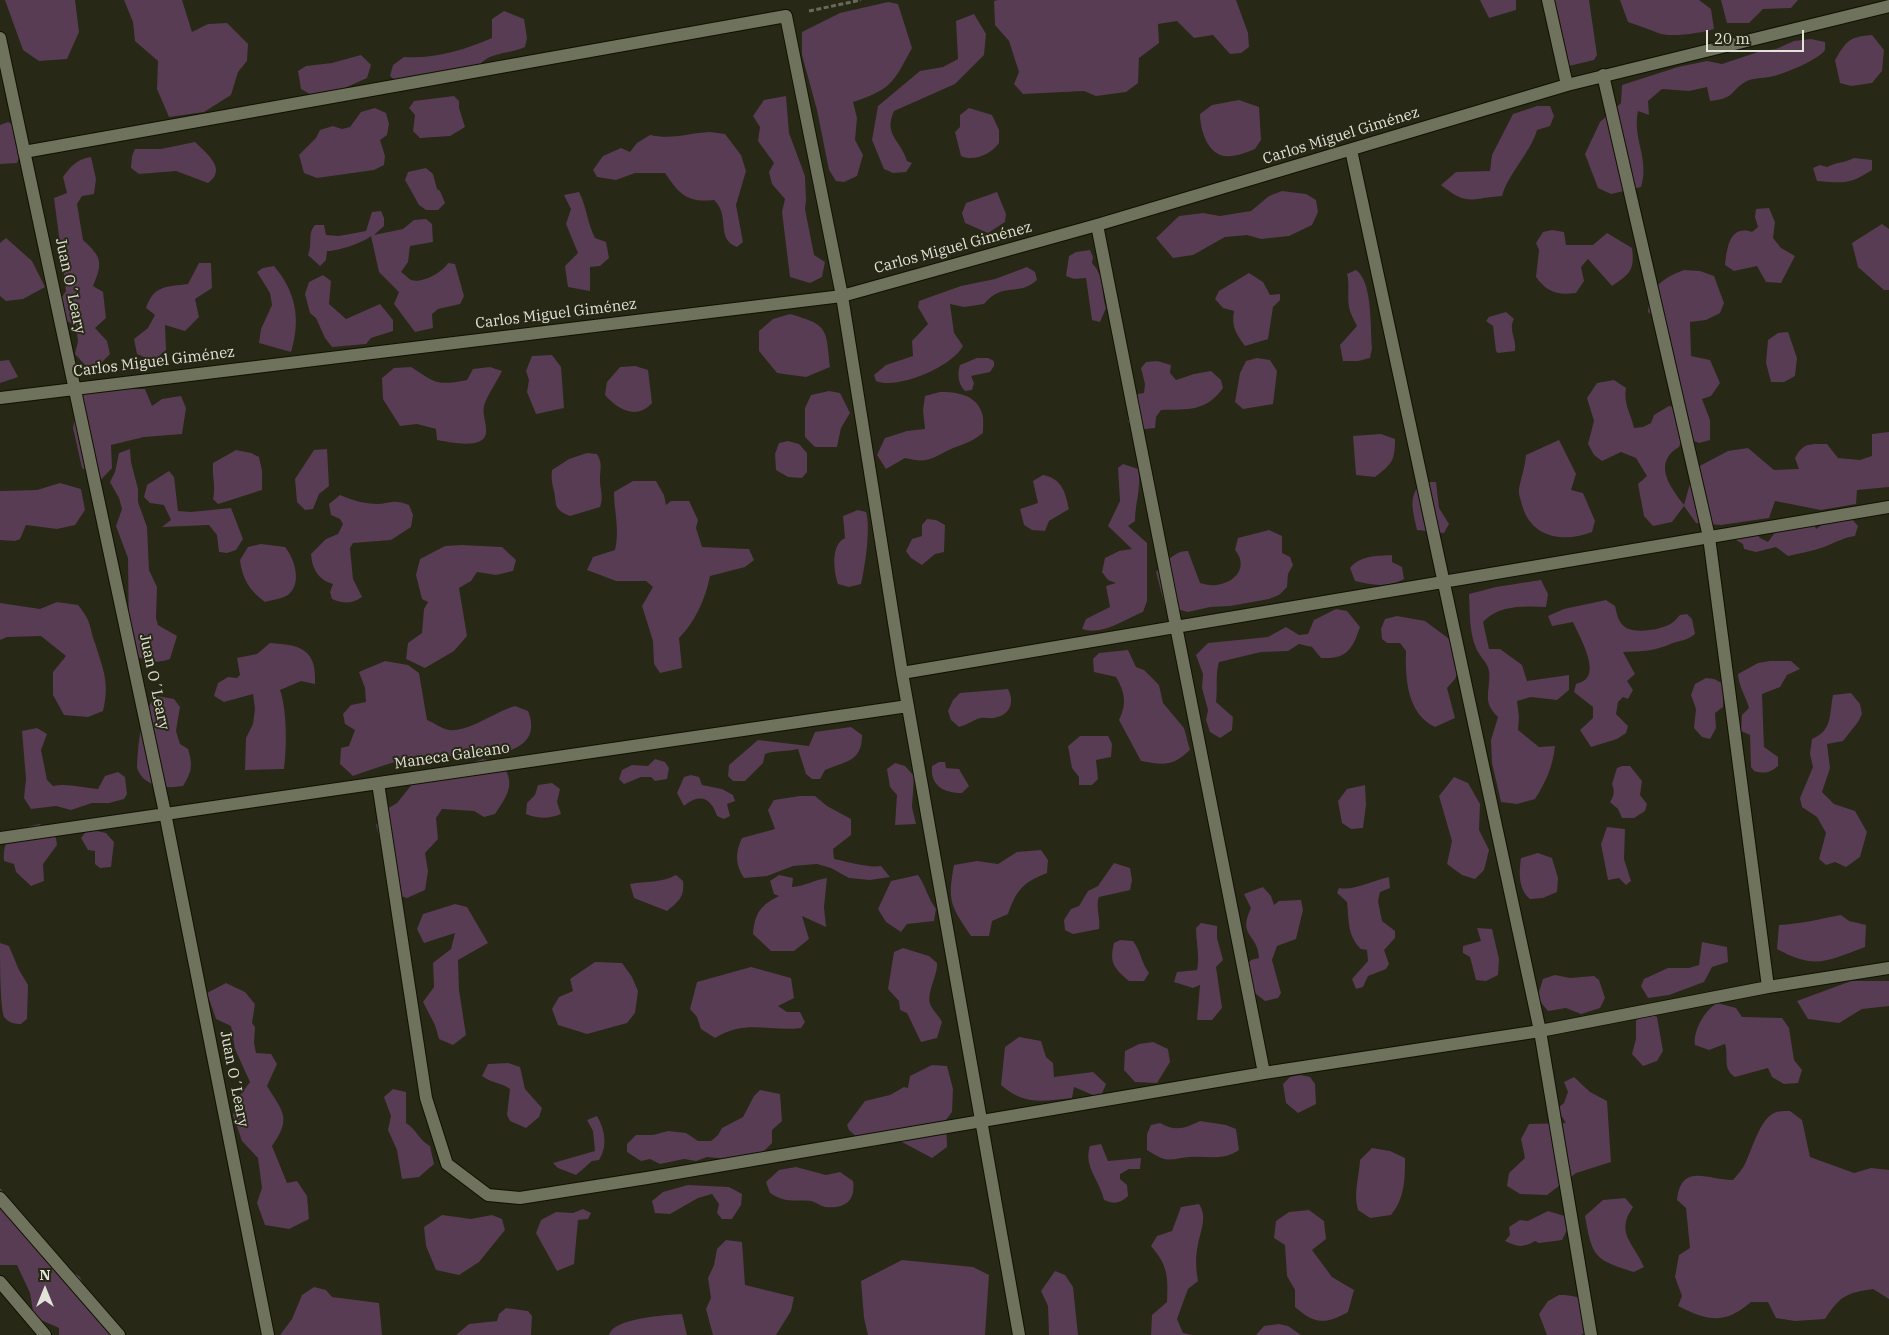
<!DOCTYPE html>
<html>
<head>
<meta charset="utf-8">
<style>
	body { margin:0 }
	#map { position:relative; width:1889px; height:1335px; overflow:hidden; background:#272815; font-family:"IBM Plex Serif",serif }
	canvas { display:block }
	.north { position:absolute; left:20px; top:1265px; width:50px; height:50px; -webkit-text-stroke:4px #272815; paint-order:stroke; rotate:0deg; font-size:14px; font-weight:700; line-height:20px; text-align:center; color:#e2e4d8 }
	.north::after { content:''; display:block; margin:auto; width:18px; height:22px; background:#e2e4d8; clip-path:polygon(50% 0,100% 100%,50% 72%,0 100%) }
	.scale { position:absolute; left:1706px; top:30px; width:98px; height:22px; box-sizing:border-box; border:2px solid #e2e4d8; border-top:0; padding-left:6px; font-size:15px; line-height:18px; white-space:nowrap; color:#e2e4d8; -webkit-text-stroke:4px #272815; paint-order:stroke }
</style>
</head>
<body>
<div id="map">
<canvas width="1889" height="1335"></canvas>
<div class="north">N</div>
<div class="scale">20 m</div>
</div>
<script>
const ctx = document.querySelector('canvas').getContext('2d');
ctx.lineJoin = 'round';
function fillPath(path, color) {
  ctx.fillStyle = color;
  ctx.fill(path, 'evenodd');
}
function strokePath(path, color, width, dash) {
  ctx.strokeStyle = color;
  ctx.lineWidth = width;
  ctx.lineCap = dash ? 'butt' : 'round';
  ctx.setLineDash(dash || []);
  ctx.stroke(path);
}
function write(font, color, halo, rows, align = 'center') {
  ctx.font = font + ' "IBM Plex Serif",serif';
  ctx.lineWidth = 4;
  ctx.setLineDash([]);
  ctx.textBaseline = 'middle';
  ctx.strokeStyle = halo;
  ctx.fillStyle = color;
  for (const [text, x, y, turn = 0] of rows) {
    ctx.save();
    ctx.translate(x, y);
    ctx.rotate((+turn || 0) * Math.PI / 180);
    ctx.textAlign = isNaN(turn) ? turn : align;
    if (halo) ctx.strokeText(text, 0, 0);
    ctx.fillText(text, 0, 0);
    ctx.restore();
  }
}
const green = new Path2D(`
	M5,0h70l4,32 -12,27 -28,2 -16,-11z
	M124,0h58l10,32 16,-8 19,-1 21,21 -1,17 -9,11 -7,23 -27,17 -35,5 -12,-28 1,-28 -23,-20 -2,-19z
	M998,0h238l12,33 1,14 -8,6 -11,1 -17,-19 -19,3 -17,-17 -19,3 1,19 -20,15 -1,25 -12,9 -30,4 -12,-5 -61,3 -9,-10 5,-12 -10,-31 -14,-16 -1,-24z
	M1480,0h36v10l-27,8z
	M1551,0h38l8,55 -3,5 -25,6z
	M1620,0h79l12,9 3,20c-12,4 -44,9 -56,4 -9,-4 -19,-7 -30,-11z
	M1721,0h77l-7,8 -28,1 -14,14h-22z
	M888,2l10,2 14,44c-19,35 -20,41 -59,54l4,16 -2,22 8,15 -6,21 -13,6 -8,-1 -7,-11 -12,-60 -15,-55v-23l38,-19z
	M504,11l20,8 3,19 -2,9c-15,7 -37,5 -46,19l-83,15 -6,-5 3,-11 11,-8c31,2 60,-7 88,-19v-19z
	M974,14l12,20 -2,21 -29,29 -61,27c-11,24 7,29 13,50l5,2 -6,9 -13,1 -9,-4 -12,-29 6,-34 42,-35 23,-4 15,-8 -2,-38z
	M1872,35l12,15 -2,21 -10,12 -21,3 -11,-3 -5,-23c12,-20 14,-23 37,-25z
	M1811,39l14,3v8c-7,10 -41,24 -55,27 -7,1 -17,1 -23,4 -18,10 -10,17 -37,20l-3,-14 -18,4 -27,-2 -14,12 1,14 -11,-4c-6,27 12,49 3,76l-30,7 -13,-6 -13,-34 15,-32 21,-19 1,-18 56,-18 29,-6 15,3 39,-13 15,-2 18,-8z
	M361,55l10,10 -4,13 -31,14 -23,4 -12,-7 -3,-18 8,-5 26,-3z
	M454,96l5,5v7l6,19 -15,9 -30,2 -7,-7 2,-16 -6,-7 5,-7z
	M786,96l3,37 16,43 1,24 -1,9 9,46 11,7 -3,15 -12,6 -20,-6 -8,-65 3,-13 -13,-15 -3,-12 5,-9 -16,-22 2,-14 -7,-11 11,-16z
	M1239,100l20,7 2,33 -6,9c-7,3 -15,6 -23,7 -23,4 -32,-25 -32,-42l12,-9z
	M1537,106h13l4,10 -4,10 -13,4c-7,24 -28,42 -35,66 -31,2 -34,11 -61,-11l15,-13 34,-1 2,-16 21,-41z
	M375,108l11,5 3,11 -2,11 -7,5 5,16 -1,9 -10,5 -57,8 -13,-5 -5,-18 17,-17 4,-8 13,-4 9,3 8,-2 11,-15z
	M969,108l23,7 7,15v13c-8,11 -25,19 -38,13l-6,-24 5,-5v-12z
	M8,122l10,6 5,18 -6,17 -17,1v-39z
	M710,132l15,2 16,21 5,16 -10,34 7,37 -6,5c-22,-8 -6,-31 -23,-47 -27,3 -35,-6 -49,-27h-30l-19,7 -19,-3 -4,-7 10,-14 18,-8 9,4 7,-9 13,-8c22,5 38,-2 60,-3z
	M195,142c11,11 33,27 13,41l-32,-12 -37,3 -8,-6 1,-12 3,-7h26z
	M91,157l5,22 -2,15 -12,2 -5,8 6,36c19,17 20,23 10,46l10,6 3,26 -11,10 12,13 3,13 -11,11h-14l-10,-11 3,-13 -2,-15 -13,-7 -5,-16 8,-12 -12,-93 13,-5 -4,-16c8,-11 14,-18 28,-20z
	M1854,158l18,2v10c-23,15 -29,13 -55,11l-4,-13 7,-3 7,2c9,-5 18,-4 27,-9z
	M426,168l7,6 4,15 3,2 5,12 -7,7h-12l-7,-5 -14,-25 3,-8z
	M1282,191l24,3 10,6 2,12 -6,13 -23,11 -28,3 -14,-4 -22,2 -32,18 -20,3 -17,-20 23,-22 24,-3 17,3 31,-5 18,-15z
	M579,192c8,15 8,31 16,46l11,4 3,16 -9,8 -10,1v24l-22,-4 -3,-21 13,-13 -12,-29 5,-15 -7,-14z
	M997,192l9,22 -1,8 -17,11 -23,-10 -3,-10 4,-10z
	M1769,208l6,14 -2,16 8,10 14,8 -14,27 -15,-1 -9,-16 -23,5 -9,-6c2,-16 4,-41 27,-33l6,-5 -3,-10 1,-8z
	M381,211l3,7v8l-10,9 29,-6 11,-9 12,-1 6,5 1,18 -23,4 -2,16 -7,10c3,2 7,6 10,8 11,4 32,-8 37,-17l7,1 9,32 -4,8 -22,5 -6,5 1,14 -18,4 -21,-28 5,-12 -20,-20 -8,-36c-8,7 -33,15 -44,15l-1,9 -6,6 -12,-11c5,-12 -1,-21 7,-30h9l2,10 13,1 27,-5 6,-19z
	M1882,224l7,5v61h-5l-26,-23 -6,-24z
	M1552,230l12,2 2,13h27l14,-12 25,15c3,22 -2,26 -20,38l-24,-27 -7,8 3,14 -8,12c-19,2 -28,0 -40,-16l3,-27 -3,-7 7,-11z
	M6,238l26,23 13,26 -22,12 -17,2 -6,-5v-53z
	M1090,250l3,7 -1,6c13,14 9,28 14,45l-6,14 -8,-2 -6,-42 -12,1 -8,-3 3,-20 7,-4z
	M199,263h12l1,25 -17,11 4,18 -14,14 -20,-6 1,25 -13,11 -16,-7 -3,-15 14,-11 7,-13 -9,-7c8,-23 20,-21 42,-24z
	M274,266c22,26 27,53 17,86l-32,-9 2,-14 11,-24 -2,-12 -13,-21 6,-4z
	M1027,267l8,5 2,8c-18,17 -34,1 -53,24l-20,3 -14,-3 4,29 9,13c-11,21 -66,44 -87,35l-2,-6 12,-10 27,-9 -1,-15 16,-17 -10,-17 1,-6 42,-15 34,-7z
	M1356,270c17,12 14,57 16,78l-2,10 -12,3h-15l-3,-16 17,-19c-3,-6 -7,-13 -8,-19 -2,-12 1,-22 -2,-33z
	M1684,270l16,1 14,5 10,27 -4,10 -14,7 -16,2 1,34 19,4 10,23 -9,13 -9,3 8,21v20l-11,3 -12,-5 -17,-75 1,-25 -11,-18 -12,-8c2,-25 13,-33 36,-42z
	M1249,273l14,9 7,13 10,-1v6l-7,7 -5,32 -23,7c-9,-12 -14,-20 -11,-35l-11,-3 -8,-9 4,-8z
	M323,275l8,6 -2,23 17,15 34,-15 13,16v11l-22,7 -5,6 -34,3 -7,-9 -9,-20 -6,-5 -5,-19 4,-12z
	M1506,312l8,7c-6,11 3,20 1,32l-17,2 -2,-2 -3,-25 -7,-5 3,-4z
	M790,314c39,11 36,15 40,53l-24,10 -29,-4 -18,-22v-20l14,-12z
	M1788,332l9,26 -2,18 -11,6h-13l-5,-19 2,-23 10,-7z
	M552,355l9,12 3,41 -28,6 -9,-22 2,-12 -3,-9 6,-15z
	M977,358h11l6,3v5l-4,6 -19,4 3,7 -2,7 -7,1c-7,-7 -8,-17 -5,-26z
	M1257,358l13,2 7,11 -4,33 -30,5 -8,-7 5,-29 6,-12z
	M9,360l9,17 -18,6v-22z
	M1157,361l14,4 -1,8 6,7 18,-6 17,-3 10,9 2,8c-17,24 -35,21 -62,22l-5,7 -1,11 -10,1 -17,-6 -1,-22 11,-7 6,-1 1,-9 -4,-16 5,-6z
	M635,366l13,4 4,33c-15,17 -34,7 -47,-8l2,-13 13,-15z
	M411,367c25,16 25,19 56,13l6,-11 17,-2 12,4c-5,11 -15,24 -18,35 -2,8 3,18 2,27 -2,17 -37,9 -49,7l-1,-11 -19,-5 -17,2 -17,-27 -1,-21 12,-10z
	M1614,380l12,8c-3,15 5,26 8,40l9,-1 8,-4 3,-8 15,-9 6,1 9,27 -5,13c-27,16 -9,40 5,58l10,-36 34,-18 20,-3 26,22 25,-1 -4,-11c8,-16 16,-14 32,-14l11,14 22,2 12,-4v-22l17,-2v55l-32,3 -1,14 -35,6 -46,-9 -6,17 -48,7 -25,-2 -12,-17 -12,16 -19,4 -9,-10 -6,-32 9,-8 -11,-18 -15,-6 -19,9 -8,-6 -6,-11 6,-23 -7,-23 10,-15z
	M118,389h27l7,17 10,-7 19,-3 5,12 -4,26 -38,3 -33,8 1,23 -17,18 -2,-11 -11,-7 -9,-40 7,-36z
	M829,391l11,2 10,20 -9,15 -4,19h-22l-10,-10v-29l6,-13z
	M940,392c16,0 36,2 42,21 2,6 1,14 1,20 -13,10 -18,10 -32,16 -19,9 -23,15 -46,9l-19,11 -9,-14 8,-17 22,-7 18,-2 -2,-19 2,-14z
	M1381,434l14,5c0,22 -3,25 -20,38l-19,-2 -3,-39z
	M1559,440l17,34 -5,16 12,3 12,28 -3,11c-29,11 -61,6 -70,-27 -1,-5 -4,-11 -3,-16 2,-11 6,-22 7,-34z
	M788,441l11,3 8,9v19l-5,6 -14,-1 -12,-7 -1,-16 4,-11z
	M130,449l1,13 7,27v13l9,25 2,43 8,17 -1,31 2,7 19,11 -7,23c-15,5 -25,3 -38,-6l-3,-15 -1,-80 -12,-32 6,-17 -3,-11 -9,-16 5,-10 4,-19z
	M327,449l2,37 -10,8 -6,15 -8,1 -8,-8 -2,-23 19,-29z
	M236,450l15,3 8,4 3,14v19l-44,14 -5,-5c3,-12 -1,-23 0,-36z
	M587,453l10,1c6,10 3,14 3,26 0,10 4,16 0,27l-30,9c-17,-7 -13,-10 -16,-25 -2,-8 -3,-13 -2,-21l17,-11z
	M1123,464l15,5c4,17 -3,34 -3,52l-7,5 19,17v58l-4,11c-19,7 -39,24 -61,17l4,-10 24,-12 -4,-21 10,-3 -8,-3 -6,-8 3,-14 14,-7 13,-2 -24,-23 12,-25 -2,-33z
	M169,471l5,6 4,34 13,1 40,-4 12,31 -7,11 -9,3 -8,-1 -2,-17 -8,-10 -47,2 9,-7 -7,-15 -14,-2 -6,-6 3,-12z
	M1043,475c19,4 22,16 26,34l-20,12 -4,10 -13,-1 -8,-5 -4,-16 18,-6 -5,-22z
	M633,481h23l8,14 2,10 5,-4h18l9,19 -2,8 6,19 47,2 5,11 -9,7 -35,9c-4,22 -15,46 -31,62l3,30 -22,5 -6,-9 -1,-23 -11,-35 11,-19 -7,-6h-30l-29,-11 6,-13 22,-7c5,-20 -1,-38 -1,-58z
	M1423,482h13l3,26 10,16 -5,9 -27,-3c-4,-19 -10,-35 6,-48z
	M60,483l21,6 4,21 -10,15 -18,4 -31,-4 -6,14 -5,2 -15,-1v-49l37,-1z
	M340,495c11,5 25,9 38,9 14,-1 16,-5 31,1l4,10 -2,12 -20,13 -38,3 -3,5 3,31 9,18c-10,7 -19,7 -30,2l-2,-7 3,-8c-14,-4 -21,-14 -22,-30l15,-15 12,-5 5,-10 -3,-5 -9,-4 -2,-11z
	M858,510l8,2c5,15 -1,56 -5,72l-12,3 -11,-3c-4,-12 -8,-39 7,-46l-2,-22z
	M1851,518l7,8 -3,10c-12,2 -19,6 -31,11 -11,4 -24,6 -36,9l-12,-9 -20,5 -12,-3 -1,-5 -7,-4 8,-7h12l4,5 8,4 8,-11 38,-7 2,5 7,-5z
	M927,519l9,1 9,5 -1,27 -9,2 -13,11 -11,-7 -5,-7 6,-12 10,-3v-11z
	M1269,530l13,6v17l8,4 3,8 -5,9 -1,13 -8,8 -10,4 -39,7 -20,1 -22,5 -23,-6 -9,-34c9,-9 19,-22 32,-21l12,32c5,1 11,3 16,2 19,-2 33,-18 19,-35l3,-12z
	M261,544l24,3c9,11 18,36 3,48 -6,4 -17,5 -23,7 -15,-11 -23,-23 -25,-42l8,-13z
	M462,545l40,2 14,13 -3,11 -17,4 -19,-3 -6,9 -12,7 8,48 -13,15 -29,17 -19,-9 2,-16 14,-10 2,-24 4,-7 -6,-3 -6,-24 4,-16 25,-13z
	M1392,555v7l10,5 2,12c-16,9 -32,6 -49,2l-5,-13c11,-13 26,-12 42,-13z
	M1541,580l7,14 -2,13c-23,-1 -47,-2 -63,15l6,27h11l22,16 5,16 42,-6v15l-12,10 -26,-3 -14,4 2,16 -1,13 21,17 16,-1c-2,20 -9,36 -20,53l-18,5 -16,-2 -9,-39 -1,-23 7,-23c-17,-16 -7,-25 -9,-46 -1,-8 -10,-15 -13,-23 -7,-16 -6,-36 -7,-54l27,-7z
	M1606,600l9,6c2,8 3,16 10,21 9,7 37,3 47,-4 3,-2 5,-5 8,-8l7,-1 5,5 3,15c-7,6 -13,6 -22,9 -21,9 -28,8 -50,9l12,22 -8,7 6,9 -5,9 -5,-2 -5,5 -2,12 12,12 -2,7 -9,6 -26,8 -11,-17 13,-12v-11l-19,-15 2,-8c3,-1 8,-3 10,-5 12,-12 -8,-45 -13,-57l-21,4 -4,-10 16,-7z
	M57,602l21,3c15,19 10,19 17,38 8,26 15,40 8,68l-15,6 -24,-2 -11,-20v-23l13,-16 -25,-20 -34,1 -7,3v-37l40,6z
	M1336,609l11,2 13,16c-8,24 -14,32 -39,31l-9,-11 -13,-3 -11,7 -27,1 -42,10c-4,14 -1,25 -3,40l17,15 -1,13 -12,8 -10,-6 -4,-12 2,-10 -6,-22 1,-14 -7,-19 12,-12 60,-6 18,-10 13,8 9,-1 6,-14z
	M1397,616l28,5 31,23 6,18 -7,17 -8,9 8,30 -20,9c-28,-13 -30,-49 -29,-76l-6,-8h-13l-5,-4 -1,-10 4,-10z
	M270,643c31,2 47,6 45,41l-14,-3 -21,9c7,19 7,58 4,79l-39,1 1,-32 7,-14 2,-15 -2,-15 -29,8 -10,-6 4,-13 10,-6 9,1 3,-3 -3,-17 20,-4z
	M1128,650l8,17 8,3 15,15 4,18 21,25 6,22c-18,17 -26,15 -49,11l-22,-41c8,-16 6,-28 -3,-43l-22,-5 -1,-13 6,-6z
	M385,661l23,4 11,8 8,47c6,2 15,9 22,10 21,2 47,-19 66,-24l13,5c17,42 -36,45 -66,46 -10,0 -20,-3 -31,-2 -27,2 -52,12 -78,21l-13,-12 1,-16 8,-2 6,-16 -10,-6 -2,-10 8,-9 15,-3 -1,-14 -6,-16z
	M1770,661h21l9,8 -13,6 -7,12 -18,7 2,53 14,10v9c-8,7 -14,8 -24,5l-3,-4 -1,-32 -9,-4 1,-16 7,-7c-3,-12 -10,-20 -11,-34l20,-11z
	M1706,678l8,1 10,5 -1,23 -8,6 1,15 -6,11 -8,-2 -8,-9 2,-19 -5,-14 4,-11z
	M1008,689c7,14 2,26 -14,29 -4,1 -9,-1 -13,0 -6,1 -14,7 -22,9l-8,-7 -3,-9 5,-11 7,-7z
	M1851,693l9,11 2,10 -4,8 -15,19 -16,3 3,24 -8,24 12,12 21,7 12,21 -7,25 -14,10 -11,-5 -9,3 -7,-6 7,-26 -9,-16 -15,-10 -2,-9 13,-31 -3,-13 2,-15c21,-9 17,-24 21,-44z
	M157,696l17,3 6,8 -4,24 4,13 8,5c5,16 4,23 -5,37 -18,3 -39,1 -46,-18 1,-22 3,-57 20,-72z
	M851,727l11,8c0,27 -16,26 -37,35l-5,9h-8l-6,-5 -8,-25c-12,3 -22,1 -33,5l-2,9 -18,18h-12l-5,-5 1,-11 29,-25 51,6 6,-14z
	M37,728l10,6 -6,16 6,30 6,6c15,-3 30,2 45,3l7,-13 13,-4 7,5 2,17 -3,5 -15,4h-17l-21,7 -15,-4 -25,3 -7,-11 2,-19 -4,-48z
	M1080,736h28l4,8 -1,13 -15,3 2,19 -6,6h-13v-8l-7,-9 -4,-22z
	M483,759l17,3c17,20 8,33 -5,52l-11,3 -10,-6 -32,-2 -6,9 2,21 -13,14 3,18 -3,19 -18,8 -13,-4 -18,-69 6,-13 15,-9 17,-21z
	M655,759l10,3 4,6 -2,11 -12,2 -4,-4h-10l-17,7 -5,-5 3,-9 10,-5 16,1z
	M939,762h6l1,6 13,1 10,17 -7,7c-18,0 -32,-7 -30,-27z
	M895,763l10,3 9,10 -2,31 4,17 -21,1 2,-30 -7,-8 -3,-18z
	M1622,766h8l12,15 -2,14 7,9 -2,7 -11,7h-12l-4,-9 -8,-7c4,-6 5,-11 2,-18l5,-16z
	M691,775l8,2 3,8 20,4 11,6 2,6 -8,3 3,12 -6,3 -7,-3c-6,-19 -18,-23 -33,-10l-7,-13 7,-16z
	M1454,777l14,6 12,21 -1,26 10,20 -5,20 -9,9 -13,-4 -15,-11 5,-23 -13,-45z
	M552,783l8,6 -3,13 4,12c-13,5 -22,5 -35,0l1,-11 8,-8 3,-10z
	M1365,785l1,20 -3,23 -12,1 -9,-6 -4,-22 9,-12z
	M800,796h15l12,10 24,13v16l-18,14 1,10c15,3 34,9 47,7l9,11 -20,3 -21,-2 -18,-10 -14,-4 -24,2 -26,10 -23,2c-9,-14 -9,-25 -2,-40l33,-9 -7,-19 6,-10z
	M40,824l16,14 1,7 -14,19 1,17 -13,5 -15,-14 -2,-8 -10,-3c-2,-26 14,-33 36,-37z
	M1607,827l18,2 -1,30 7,22 -5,4 -7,-7 -11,2 -7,-36z
	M88,829l18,4 8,9 -3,25 -11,1 -5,-4v-13l-7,-1 -7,-12z
	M1041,850l7,10 -1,13c-24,9 -31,18 -39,41l-16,7 -3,15h-18c-20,-30 -24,-34 -17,-71l23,-4 21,3 19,-12z
	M1538,853l14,5 6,20 -1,14 -14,6 -13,1c-12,-10 -11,-27 -9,-41z
	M1114,863l16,5 2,12 -2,10 -31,7c-4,10 2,21 0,32l-26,5 -8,-4 -1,-10 7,-11 8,-3 9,-15 10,-5z
	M676,875l7,6c2,16 -5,21 -16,30l-33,-13 -4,-14c15,-3 33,-1 46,-9z
	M779,875l14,3 -1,9c13,-1 22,-7 35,-9l-3,29 2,20 -24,-11 7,23 -15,12h-23l-18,-17c2,-22 8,-29 26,-38l-5,-2 -4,-13z
	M918,875c8,11 9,22 18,34l-2,12 -27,3 -6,8 -15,-10 -8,-13 13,-28z
	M1389,877l1,11 -10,4 -2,9 4,20 13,10v7l-11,12 5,14 -3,5 -18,7 -5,11 -7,2 -4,-10 16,-18 -1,-11 -6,-1c-14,-13 -12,-30 -14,-47l-10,-9 2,-5c15,3 35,-8 50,-11z
	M1263,887l8,9 3,9 5,-4 22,-1 2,10 -7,29 -19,7 -5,14 9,33 -3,5 -13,3 -18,-14 -1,-21 5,-6 8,-2c-1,-25 -22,-21 -8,-50l-7,-14z
	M455,904l12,3 21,36 -30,17 1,30 7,45 -13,10 -14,-6 -4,-14 -12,-23 11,-15 -1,-24 18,-14 4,-16 -31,10 -7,-14 6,-15z
	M1841,915l8,6 17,4 -1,22c-38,14 -50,23 -88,2l2,-24c21,-1 41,-6 62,-10z
	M1201,923l16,3v12l6,22 -7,7 6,41 -10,12h-15l3,-35 -7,3 -19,-6 3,-10 20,-2c3,-12 -1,-29 -1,-42z
	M1477,928l15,1 7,30 -1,16 -12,6 -10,-1 -6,-23 -7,-4v-7l18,-5z
	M1120,940l13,1c8,11 8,21 16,32l-5,8h-15c-15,-13 -20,-18 -15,-38z
	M1702,942l25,5 1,15 -16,5 -8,15 -35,13 -21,3 -7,-12 3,-7 24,-11h21l10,-3z
	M0,943l9,3 10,24 9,15 -1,34 -6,5c-7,0 -12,-1 -17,-7 -4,-11 -4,-58 -4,-74z
	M903,948l26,8 8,7c1,13 -12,31 -6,43 3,6 8,10 11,16l-5,16 -16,4 -14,-29 -7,-3 -1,-9 -11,-12 6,-37z
	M595,962l27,1 10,14 6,14 -3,22 -8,10 -40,11 -29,-9 -6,-16 7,-12 14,-6 -3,-12z
	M751,967l40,11 3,20 -16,8 9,6h13l5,10 -4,6c-33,4 -54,-9 -86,10l-14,-9 -4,-12 -7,-8 7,-27z
	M1555,975l15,3 24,-2 5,4 6,18 -5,10 -19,6 -15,-6 -18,3 -11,-13 6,-19z
	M1851,981h38v25l-27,3 -23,14 -31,-4 -11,-18z
	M226,983l19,9 10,12 -3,19 3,4 -1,16 2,10 15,1 6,10 -10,22c16,26 25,32 5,60l15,37 10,-2 10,15 2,23 -20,10 -24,-4 -8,-22 5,-15 -4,-30 -16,-17 -9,-26 5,-17 12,-16 -15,-33 -4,-23 -15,-7 -9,-26z
	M1717,1003l19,5 6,9 40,1 7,10 5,32 8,10 -4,13 -14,1 -12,-7 -4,-9 -33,9c-13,-8 -6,-20 -10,-33l-16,6 -14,-5c-2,-14 9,-34 22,-42z
	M1642,1014h10l5,3 6,34 -6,10 -14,5 -11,-12 4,-15v-18z
	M1019,1037l22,4 5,16 7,6 1,14 39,-5 13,12 -6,14 -26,-11 -2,11c-29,3 -47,8 -71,-13l4,-38z
	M1153,1042l15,7 2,13 -13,21 -22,-1 -11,-12 1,-19 14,-7z
	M508,1063l12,4 5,22 17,19 -3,9 -13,11 -16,-7 -3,-6 3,-26c-9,-7 -17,-5 -28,-13l6,-12z
	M932,1065l15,1 6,23 -1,23 -6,8 1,27 -15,11 -32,-17 -28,6 -10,-5 -13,-12 -2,-5 18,-24 25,-6 14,-8 4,1 2,-12z
	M1300,1075l10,2 5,7 1,20 -18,9 -12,-10 -3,-19 7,-7z
	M1574,1077l16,15 17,9 4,61 -35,11 -29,22 -27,-1 -13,-8 2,-13 16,-15 -4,-19 8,-15 37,-1 -9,-14 7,-6 4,-11 -4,-10z
	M393,1089l13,3v31c10,6 13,17 24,23l4,18 -15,13 -17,2 -5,-29 -9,-20 3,-14 -7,-19z
	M760,1090l20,4 2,27 -10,9v13l-12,12 -12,6 -41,-4 -11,4 -12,-2 -24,5 -10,-5 -9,2 -14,-9v-8l9,-9h17l15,-4 18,2 12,8h13l7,-6 4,-7 21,-11 11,-21z
	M1790,1111l12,9 8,37 44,16 17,-5 18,2v129l-16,-10c-27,4 -33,7 -48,30l-30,2 -19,-3 -8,-16h-17c-27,23 -43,19 -73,4l4,-10 -7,-19 4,-22 11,-7 -4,-40 -9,-8c4,-38 31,-20 56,-20 4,-5 9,-10 12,-16 6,-12 15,-45 29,-51 4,-2 11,-2 16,-2z
	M597,1116c8,14 11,30 2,44l-7,1 -16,14 -18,-7 -5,-5 42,-12 -2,-20 -6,-11z
	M1200,1121l26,4 10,4 3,21c-16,11 -31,6 -49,7 -9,0 -16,4 -26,2 -6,-2 -12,-6 -17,-9v-16l4,-9 9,-2c15,9 26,5 40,-2z
	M1101,1144l7,17 33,-3 -1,11h-11l-9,5v5l7,6 1,11c-8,8 -15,8 -24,4 -4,-19 -21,-34 -14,-54z
	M1372,1148l18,3 15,7c0,21 0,40 -14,57l-21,3 -12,-8c-5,-16 1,-32 2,-50z
	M796,1167l30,8 14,-3 13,9c3,20 -8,28 -28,26 -5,-1 -9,-5 -14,-6 -18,-2 -24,3 -41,-8l-4,-11 13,-12z
	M688,1185l41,2 13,7 -1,11 -9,14h-10l-5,-6 2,-9 -7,-10 -14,4 -28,16 -15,-1 -3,-12 11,-9z
	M0,1188l14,17 25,43 41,29 8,22 34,36h-63v-7l-25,-11 -4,-24 -13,-28h-17z
	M1625,1198l8,9c-18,26 0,35 11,60l-10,5c-40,-12 -42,-16 -49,-56l18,-16z
	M1199,1204c9,13 1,28 -1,41 -3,12 -2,24 0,36l-10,8 -11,30 6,14 9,2h-41l1,-20 15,-13c1,-26 1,-36 -16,-56l6,-10 15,-5 9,-24z
	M583,1209l8,4 -3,6 -10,1 -4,44 -17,7 -21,-38 5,-13 15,-8 17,1z
	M1309,1210l15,11 2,18 -14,11 20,27 22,13 -6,22c-22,13 -34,12 -53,-5v-17l-8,-14 -2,-31 -11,-7 2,-17 13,-9z
	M1548,1211l20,6 1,9 -7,14 -23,3 -4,-2c-12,7 -18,6 -30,0l5,-6 -1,-8 11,-7 8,1z
	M442,1215l29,4 21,-4 10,4 3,11 -26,32 -20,13 -23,-5 -10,-24 -2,-19z
	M726,1240l16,2 3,43 49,12 -3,14 -15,24h-63l-7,-26 5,-11 -3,-20 6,-13 3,-16z
	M902,1260l71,7 16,8 -4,60h-117l-4,-17 -3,-37z
	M1055,1271l10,4 8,12 5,48h-29l-1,-29 -7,-15z
	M314,1287l12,3 6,7 47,6 3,32h-102l12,-16 10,-24z
	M1559,1295c30,0 25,8 32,34l-10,6h-34l-8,-21 9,-13z
	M506,1308l22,3 4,5 -1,19h-75l13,-11 28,-3 2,-7z
	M682,1314l5,21h-78c4,-17 57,-20 73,-21z
	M1279,1324l9,2 13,9h-45l8,-9z`);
const path = new Path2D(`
	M809,11l52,-11`);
const minor = new Path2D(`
	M1548,0l19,85
	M0,38l165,775 103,522
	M1603,75l106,462 59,450
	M1351,150l189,881 51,304
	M24,152l762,-136 56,280 60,377 117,662
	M1097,225l167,848
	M0,398l842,-102 255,-71 470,-140 322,-79
	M902,673l987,-166
	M378,783l48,315 21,66 41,31 32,3 127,-20 617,-105 276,-42 228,-44 121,-19
	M0,838l908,-132
	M0,1198l119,137
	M0,1282l45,53`);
const streetNames = [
	["Carlos Miguel Giménez",1341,136,-17],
	["Carlos Miguel Giménez",953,248,-15],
	["Juan O´Leary",70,286,78],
	["Carlos Miguel Giménez",556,314,-7],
	["Carlos Miguel Giménez",154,362,-7],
	["Juan O´Leary",154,682,78],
	["Maneca Galeano",452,756,-8],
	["Juan O´Leary",234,1079,79]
];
fillPath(green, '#573c53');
strokePath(minor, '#101102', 14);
strokePath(path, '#696a59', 3, [5, 2.5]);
strokePath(minor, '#6f725c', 12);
write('15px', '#e2e4d8', '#272815', streetNames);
</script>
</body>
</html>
